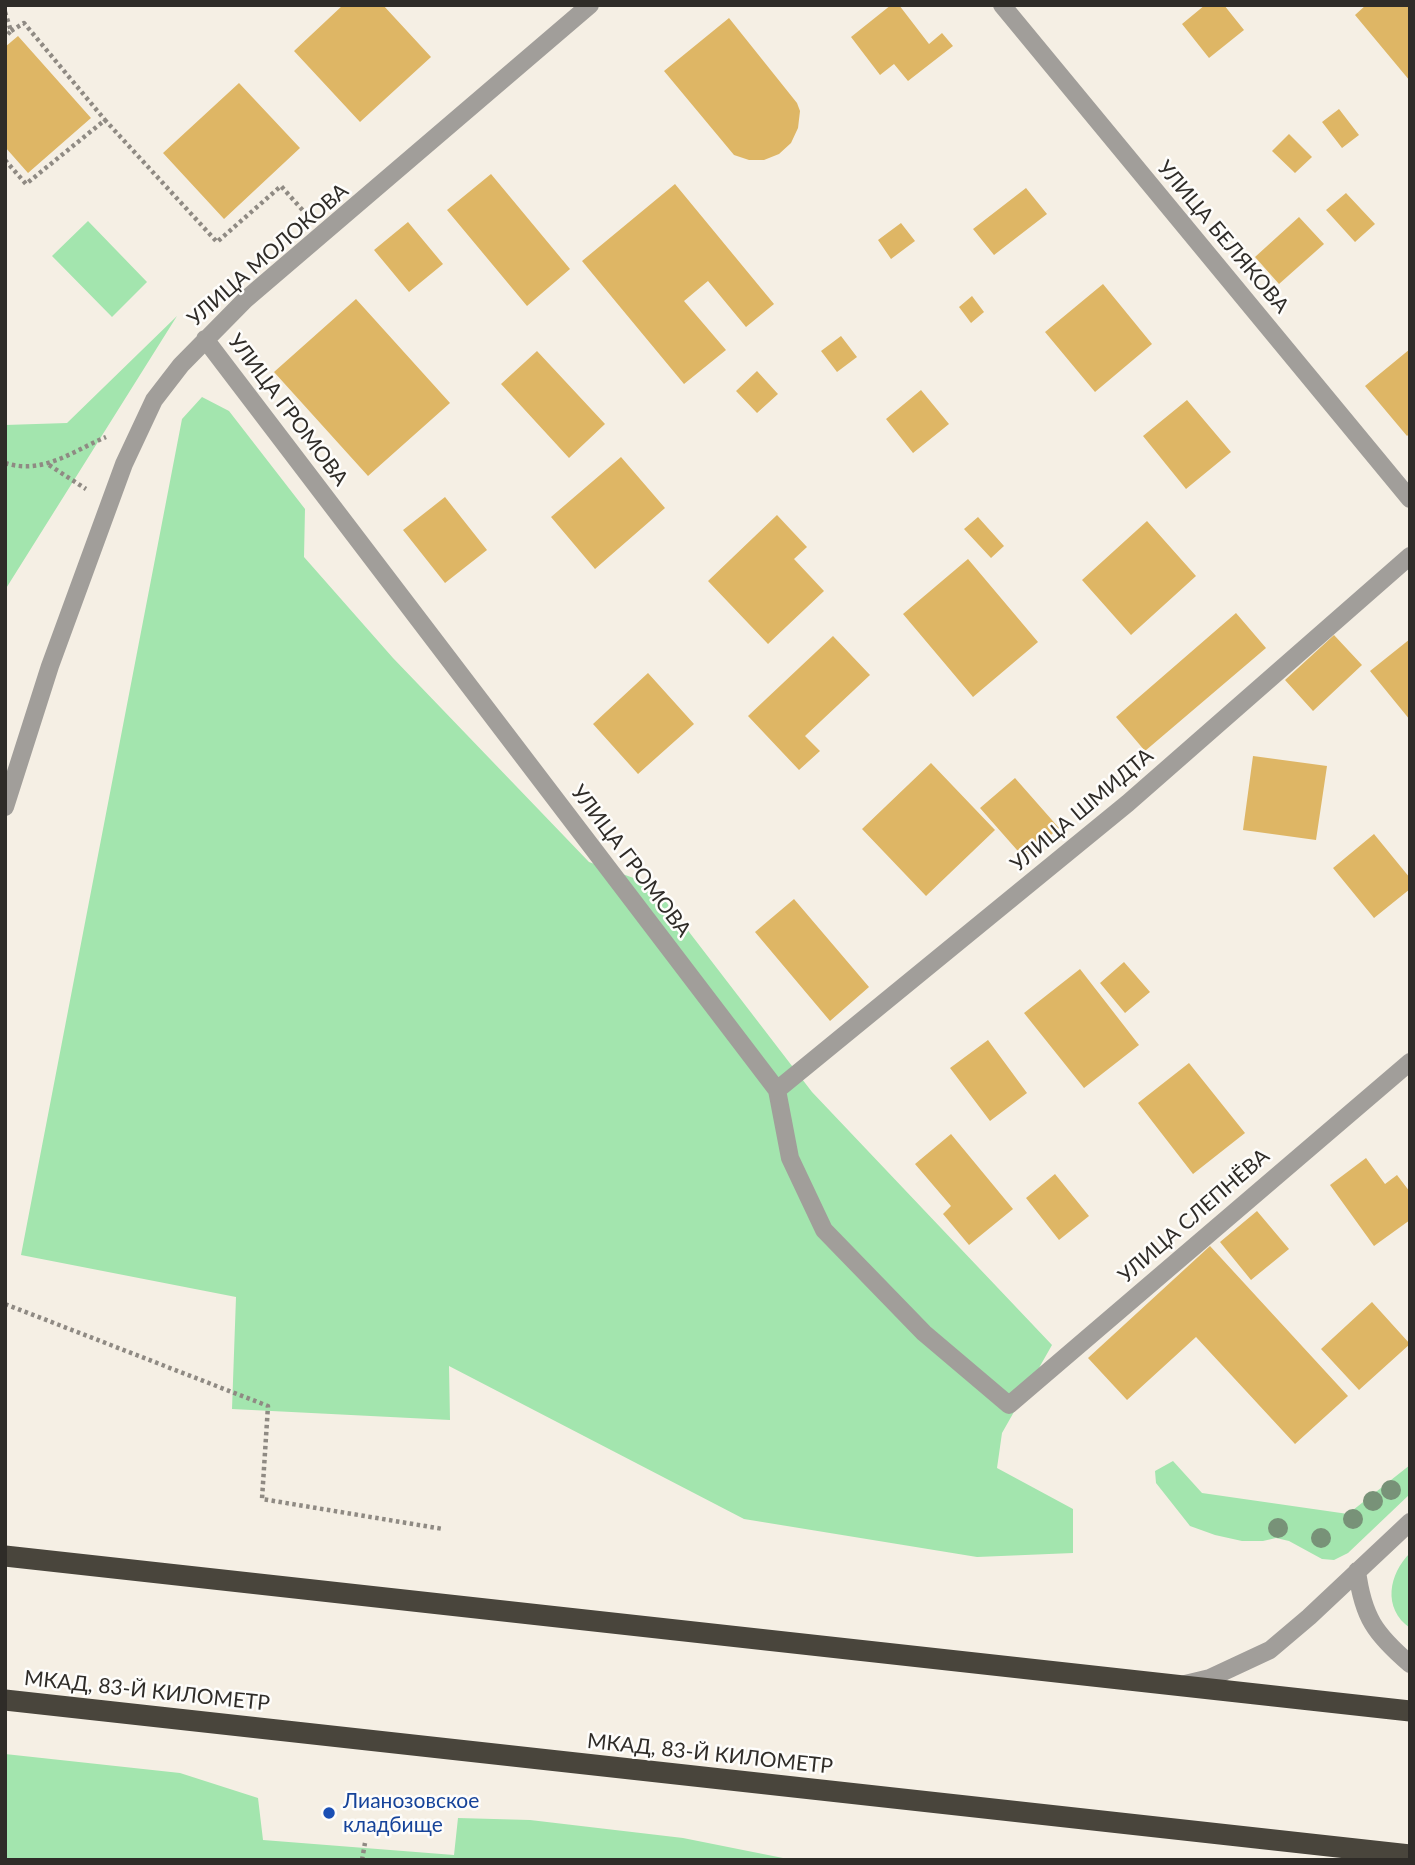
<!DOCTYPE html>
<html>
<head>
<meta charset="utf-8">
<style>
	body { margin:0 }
	#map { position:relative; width:1415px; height:1865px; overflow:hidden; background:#f5efe4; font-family:Lato,sans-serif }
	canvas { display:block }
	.frame { position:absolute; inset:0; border:7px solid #2f2c28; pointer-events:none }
</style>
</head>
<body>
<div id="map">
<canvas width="1415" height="1865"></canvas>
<div class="frame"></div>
</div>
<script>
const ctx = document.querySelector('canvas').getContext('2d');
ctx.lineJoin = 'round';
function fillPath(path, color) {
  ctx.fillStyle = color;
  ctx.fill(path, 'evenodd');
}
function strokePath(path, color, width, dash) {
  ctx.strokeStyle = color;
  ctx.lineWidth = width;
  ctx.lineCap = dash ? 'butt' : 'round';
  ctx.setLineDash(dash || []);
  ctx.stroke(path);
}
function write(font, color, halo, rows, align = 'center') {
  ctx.font = font + ' Lato,sans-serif';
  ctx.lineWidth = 5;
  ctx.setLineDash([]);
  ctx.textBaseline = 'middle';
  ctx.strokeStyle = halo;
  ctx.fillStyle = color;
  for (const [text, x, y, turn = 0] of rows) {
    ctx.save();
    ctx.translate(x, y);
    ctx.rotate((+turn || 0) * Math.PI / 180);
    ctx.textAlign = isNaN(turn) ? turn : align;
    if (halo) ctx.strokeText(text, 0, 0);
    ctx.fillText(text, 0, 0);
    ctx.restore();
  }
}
const green = new Path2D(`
	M88,221l59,61 -35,35 -60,-61z
	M177,316l-172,274v-165l62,-2z
	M202,397l27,14 76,98 -1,48 89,101 196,204 64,23 159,207 240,253 -50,88 -5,35 76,41v44l-96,4 -233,-38 -295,-153 1,54 -218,-11 4,-112 -215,-42 161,-836z
	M1173,1461l29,32 146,21 62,-49v29l-62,59 -14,7 -12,-1 -33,-18 -13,-3 -13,3h-21l-27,-6 -25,-9 -34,-43 -1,-12z
	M1410,1553v75c-28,-20 -21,-54 0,-75z
	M5,1754l175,19 78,25 5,42 191,15 4,-37 72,2 153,18 110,22h-788z`);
const building = new Path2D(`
	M343,5h40l48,52 -71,65 -66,-71z
	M891,5h8l30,39 13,-11 11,13 -45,35 -14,-17 -14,11 -29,-38z
	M1205,5h19l20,25 -35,28 -27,-34z
	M1366,5h44v76l-55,-66z
	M729,18l68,85 3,8 -2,17 -7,15 -12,11 -15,6h-15l-15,-5 -70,-84z
	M18,36l73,82 -63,55 -23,-26v-100z
	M239,83l61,65 -76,71 -61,-66z
	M1339,109l20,26 -17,13 -20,-26z
	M1289,134l23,23 -17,16 -23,-22z
	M491,174l79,95 -43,37 -80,-96z
	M675,184l99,120 -28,23 -38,-46 -24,20 42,49 -42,34 -102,-123z
	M1026,188l21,26 -53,41 -21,-26z
	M1346,193l29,31 -20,18 -29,-32z
	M1299,217l25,27 -45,40 -24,-27z
	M408,222l35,42 -34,28 -35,-42z
	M901,223l14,18 -24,18 -13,-19z
	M1103,284l49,60 -57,48 -50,-60z
	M972,296l12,16 -13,11 -12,-16z
	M356,299l94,104 -82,73 -94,-104z
	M841,336l16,21 -20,15 -16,-21z
	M1410,349v84l-3,3 -42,-50z
	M537,351l68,73 -36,34 -68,-74z
	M757,371l21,23 -21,19 -21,-22z
	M921,390l28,34 -36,29 -27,-34z
	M1187,400l44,52 -45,37 -43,-53z
	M621,457l44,51 -70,61 -44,-52z
	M445,497l42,53 -42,33 -42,-53z
	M777,515l30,32 -13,12 30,32 -56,53 -60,-63z
	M978,517l26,29 -13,12 -27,-29z
	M1147,521l49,55 -65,59 -49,-55z
	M968,559l70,83 -65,55 -70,-83z
	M1236,613l30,35 -121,103 -29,-34z
	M1334,635l28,30 -49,46 -28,-31z
	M833,636l37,39 -65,61 15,15 -21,19 -51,-54z
	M1410,639v81l-40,-49z
	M648,673l46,51 -56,50 -45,-50z
	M1253,756l74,10 -11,74 -73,-10z
	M931,763l64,67 -69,66 -64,-67z
	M1015,778l44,50 -35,30 -44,-50z
	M1374,834l36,44v11l-36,29 -41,-50z
	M794,899l75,88 -39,34 -75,-89z
	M1124,962l26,30 -25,21 -25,-30z
	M1080,969l59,76 -55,43 -60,-75z
	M988,1040l39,53 -37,28 -40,-53z
	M1189,1063l56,70 -52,41 -55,-71z
	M951,1134l62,75 -44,36 -26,-31 8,-8 -36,-42z
	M1366,1158l19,26 12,-9 13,17v28l-36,26 -44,-61z
	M1055,1174l34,42 -30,24 -33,-42z
	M1257,1211l32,38 -38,31 -31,-38z
	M1210,1246l138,150 -53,48 -99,-107 -69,63 -39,-42z
	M1372,1302l38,42 -51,46 -38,-41z`);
const path = new Path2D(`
	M5,12l6,19 -6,6
	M11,31l13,-8 81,97
	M5,160l21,24 79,-64 112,122 64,-56 25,28
	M5,463c38,12 68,-12 101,-26
	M49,465l37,24
	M5,1304l263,102 -6,93 181,30
	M362,1860l3,-17`);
const lane = new Path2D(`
	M1357,1571c6,46 18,63 53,93
	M1185,1684l25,-6 60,-28 39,-33 101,-95`);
const street = new Path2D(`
	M1002,5l408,494
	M205,339l572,751 13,68 34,72 100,103 85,72 401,-343
	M5,807l45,-141 74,-202 30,-64 27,-35 64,-65 345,-295
	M777,1090l351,-287 282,-247`);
const highway = new Path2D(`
	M5,1556l1405,155
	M5,1700l1405,155`);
const trees = [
	[1391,1490],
	[1373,1501],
	[1353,1519],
	[1278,1528],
	[1321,1538]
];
const markers = [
	[329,1813,7,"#1a4fb4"]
];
const streetNames = [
	["УЛИЦА БЕЛЯКОВА",1223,237,50],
	["УЛИЦА МОЛОКОВА",268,255,-41],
	["УЛИЦА ГРОМОВА",288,410,53],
	["УЛИЦА ШМИДТА",1082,810,-40],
	["УЛИЦА ГРОМОВА",631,861,53],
	["УЛИЦА СЛЕПНЁВА",1194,1216,-41],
	["МКАД, 83-Й КИЛОМЕТР",147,1691,6],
	["МКАД, 83-Й КИЛОМЕТР",710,1754,6]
];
const transitNames = [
	["Лианозовское",343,1801],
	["кладбище",343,1825]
];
fillPath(green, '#a3e5ae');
fillPath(building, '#deb665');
strokePath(path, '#8f8a83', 4.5, [3.5, 3.5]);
strokePath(lane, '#a19e9a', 18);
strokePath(street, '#a19e9a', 18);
strokePath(highway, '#49453c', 21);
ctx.fillStyle = '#789278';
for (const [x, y] of trees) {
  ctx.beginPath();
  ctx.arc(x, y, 10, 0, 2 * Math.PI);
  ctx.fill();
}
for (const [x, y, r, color] of markers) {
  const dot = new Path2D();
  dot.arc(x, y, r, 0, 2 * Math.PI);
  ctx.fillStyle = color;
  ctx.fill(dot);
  strokePath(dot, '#fefdfb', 2.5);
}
write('21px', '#2f2c28', '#fefdfb', streetNames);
write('21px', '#164399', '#fefdfb', transitNames, 'left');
</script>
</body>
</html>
